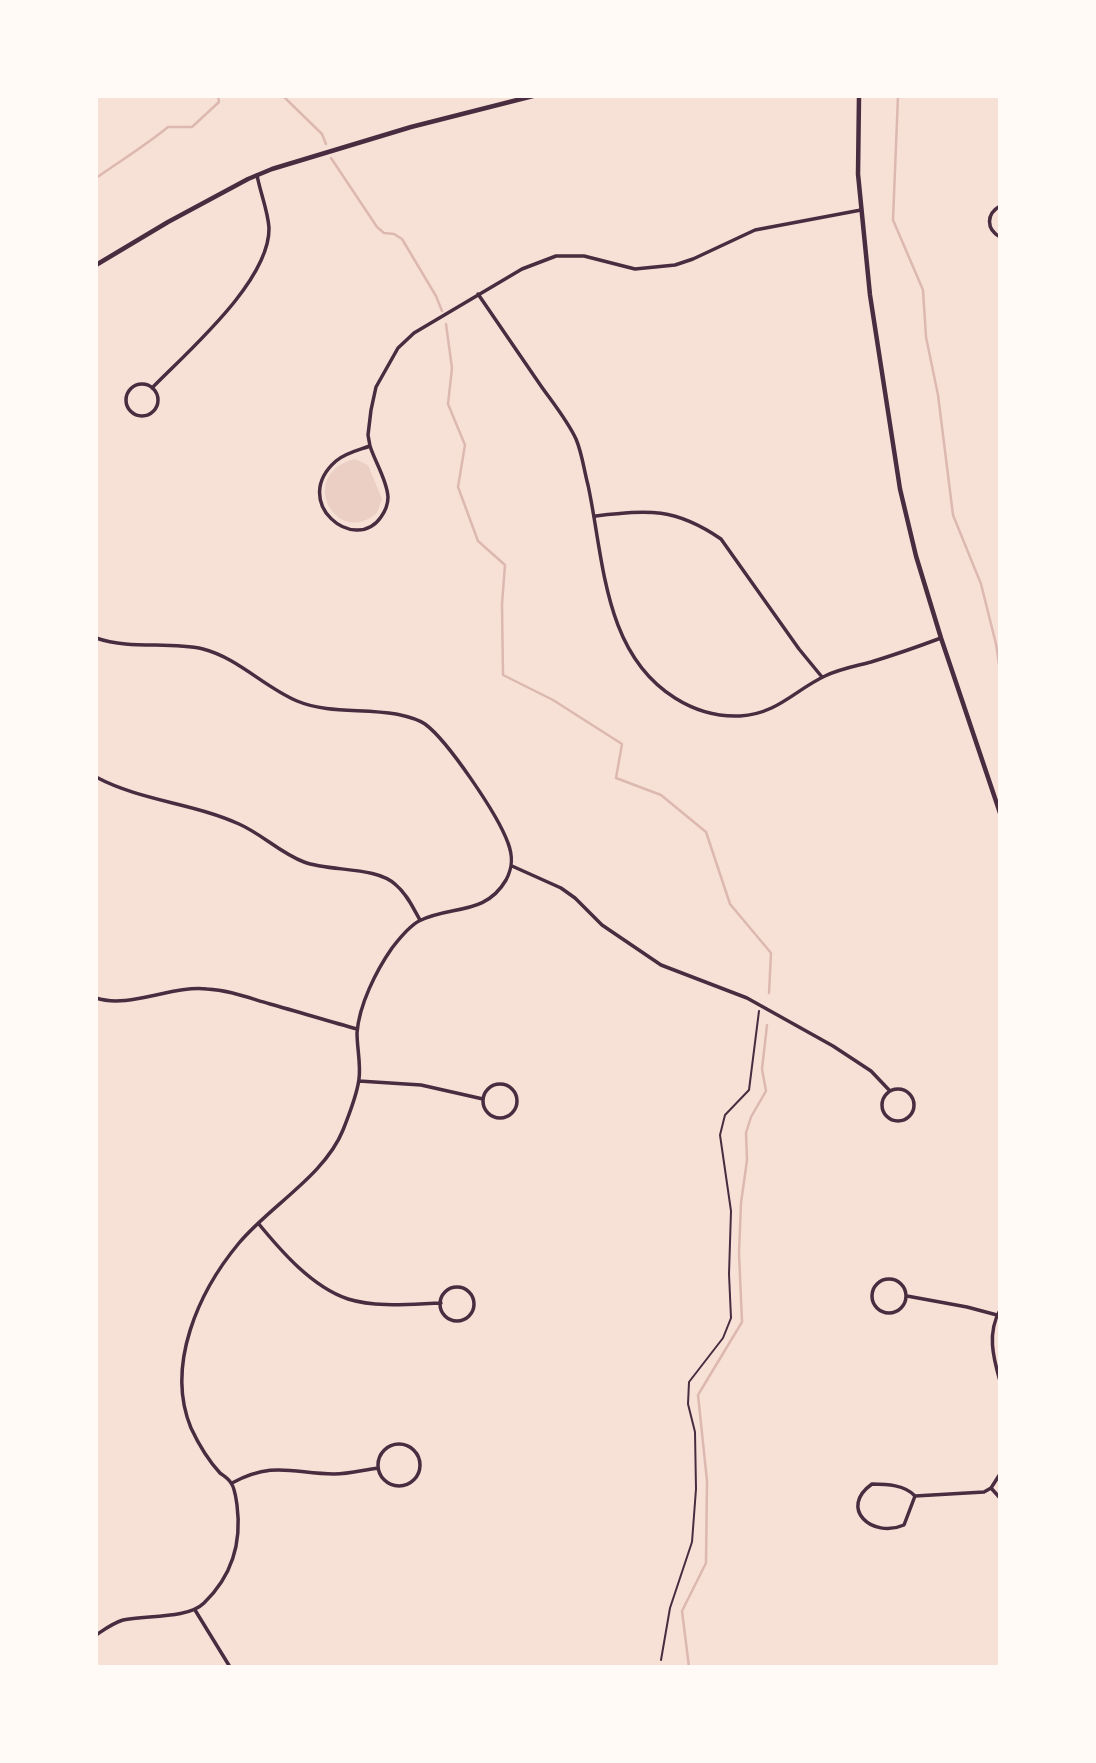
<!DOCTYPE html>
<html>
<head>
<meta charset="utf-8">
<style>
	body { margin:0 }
	#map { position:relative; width:1096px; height:1763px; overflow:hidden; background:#f7e1d7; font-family:"Fira Sans Condensed",sans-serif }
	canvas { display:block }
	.frame { position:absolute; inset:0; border:98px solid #fffaf5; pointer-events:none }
</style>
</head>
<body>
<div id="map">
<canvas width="1096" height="1763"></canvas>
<div class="frame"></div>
</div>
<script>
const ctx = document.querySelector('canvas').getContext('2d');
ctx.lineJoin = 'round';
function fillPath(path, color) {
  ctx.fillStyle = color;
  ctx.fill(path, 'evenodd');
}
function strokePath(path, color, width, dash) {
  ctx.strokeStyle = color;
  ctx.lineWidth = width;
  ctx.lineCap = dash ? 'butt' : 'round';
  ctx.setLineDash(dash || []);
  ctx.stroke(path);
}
const green = new Path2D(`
	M355,459l13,6 14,34 -5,14c-42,36 -81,-40 -22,-54z`);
const stream = new Path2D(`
	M283,96l39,38 4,10
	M898,96l-5,124 30,70 3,47 12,58 15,120 28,69 15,60 4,27
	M331,158l46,69 7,6 10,1 8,5 34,57 6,15
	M96,178c24,-17 49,-32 72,-51h24l27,-25 -1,-6
	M446,324l6,44 -4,36 17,41 -7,42 20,54 27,24 -3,39 1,71 50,25 69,44 -6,34 45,17 45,37 24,72 41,49 -2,40
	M689,1667l-7,-56 24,-48 1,-82 -9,-86 44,-73 -3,-69 2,-50 6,-43 -1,-27 5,-16 15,-26 -4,-22 5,-44`);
const path = new Path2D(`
	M661,1660l9,-52 22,-66 4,-53 -1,-57 -7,-28 1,-22 34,-44 8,-20 -2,-44 2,-63 -11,-76 5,-20 24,-25 10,-79`);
const minor = new Path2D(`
	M1000,206c-14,8 -14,23 0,31
	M478,294c21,31 42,61 63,92 12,17 26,34 35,53 6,14 8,31 12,46 16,74 15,168 87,213 19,12 42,19 65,18 37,-2 55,-26 85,-40 14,-7 31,-10 46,-14 23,-7 46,-15 70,-24
	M126 400a16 16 0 1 1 32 0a16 16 0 1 1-32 0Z
	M152,388c35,-36 118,-107 117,-160 -1,-17 -9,-36 -12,-53
	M370,446l-2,-11 3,-25 5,-23 22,-39 16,-15 108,-64 34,-13h28l51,13 40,-4 18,-6 62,-29 106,-20
	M370,446c5,16 17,34 18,51 0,8 -2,13 -7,20 -26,38 -92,-15 -45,-56 9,-8 23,-11 34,-15z
	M595,516c54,-6 79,-9 126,23l78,110 23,28
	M96,638c35,12 72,3 107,11 35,9 61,38 94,52 31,13 66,7 99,13 9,2 20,4 29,10 23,17 73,91 83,119 5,13 5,24 -2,37 -21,36 -55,25 -87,41 -11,6 -20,18 -27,27 -16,23 -33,57 -35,85 0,15 4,31 2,46 -2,16 -10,36 -16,51 -18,45 -73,76 -104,113 -40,48 -74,122 -48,185 7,15 17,32 29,45 4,3 9,6 11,10 4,5 5,16 6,22 5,38 -5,71 -33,98 -16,16 -58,12 -81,17 -10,3 -18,9 -27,15
	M96,777c45,24 97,26 143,47 23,10 41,29 65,38 26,10 73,4 92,23 11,9 17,23 24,35
	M512,866l49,22 14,10 27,27 59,40 86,33 86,48 38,25 19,20
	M96,998c33,11 76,-13 111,-9 22,1 42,9 63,15 29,8 58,17 87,25
	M359,1081l62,4 62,14
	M483 1101a17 17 0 1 1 34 0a17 17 0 1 1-34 0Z
	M882 1105a16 16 0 1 1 32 0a16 16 0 1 1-32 0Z
	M258,1223c23,28 54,64 90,76 29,9 63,5 93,4
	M872 1296a17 17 0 1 1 34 0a17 17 0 1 1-34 0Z
	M440 1304a17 17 0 1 1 34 0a17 17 0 1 1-34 0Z
	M907,1296l60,11 30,8
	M1000,1310c-13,23 -7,47 0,71
	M378 1465a21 21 0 1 1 42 0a21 21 0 1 1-42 0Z
	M232,1483c41,-22 60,-10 102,-9 15,0 29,-4 44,-6
	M872,1484c15,0 33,1 43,12l-11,29c-32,14 -66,-17 -32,-41z
	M991,1488l9,-14
	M991,1488l9,10
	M915,1496l69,-4 7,-4
	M195,1610l35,57`);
const tertiary = new Path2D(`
	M859,96l-1,78 12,121 30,194 16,67 25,82 59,175
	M96,265l72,-43 80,-43 24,-10 139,-42 122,-31`);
fillPath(green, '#ebcfc5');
strokePath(stream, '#dcb8b0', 2.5);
strokePath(path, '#4a2c40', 2);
strokePath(minor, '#4a2c40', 3.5);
strokePath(tertiary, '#4a2c40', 4.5);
</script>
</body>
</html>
